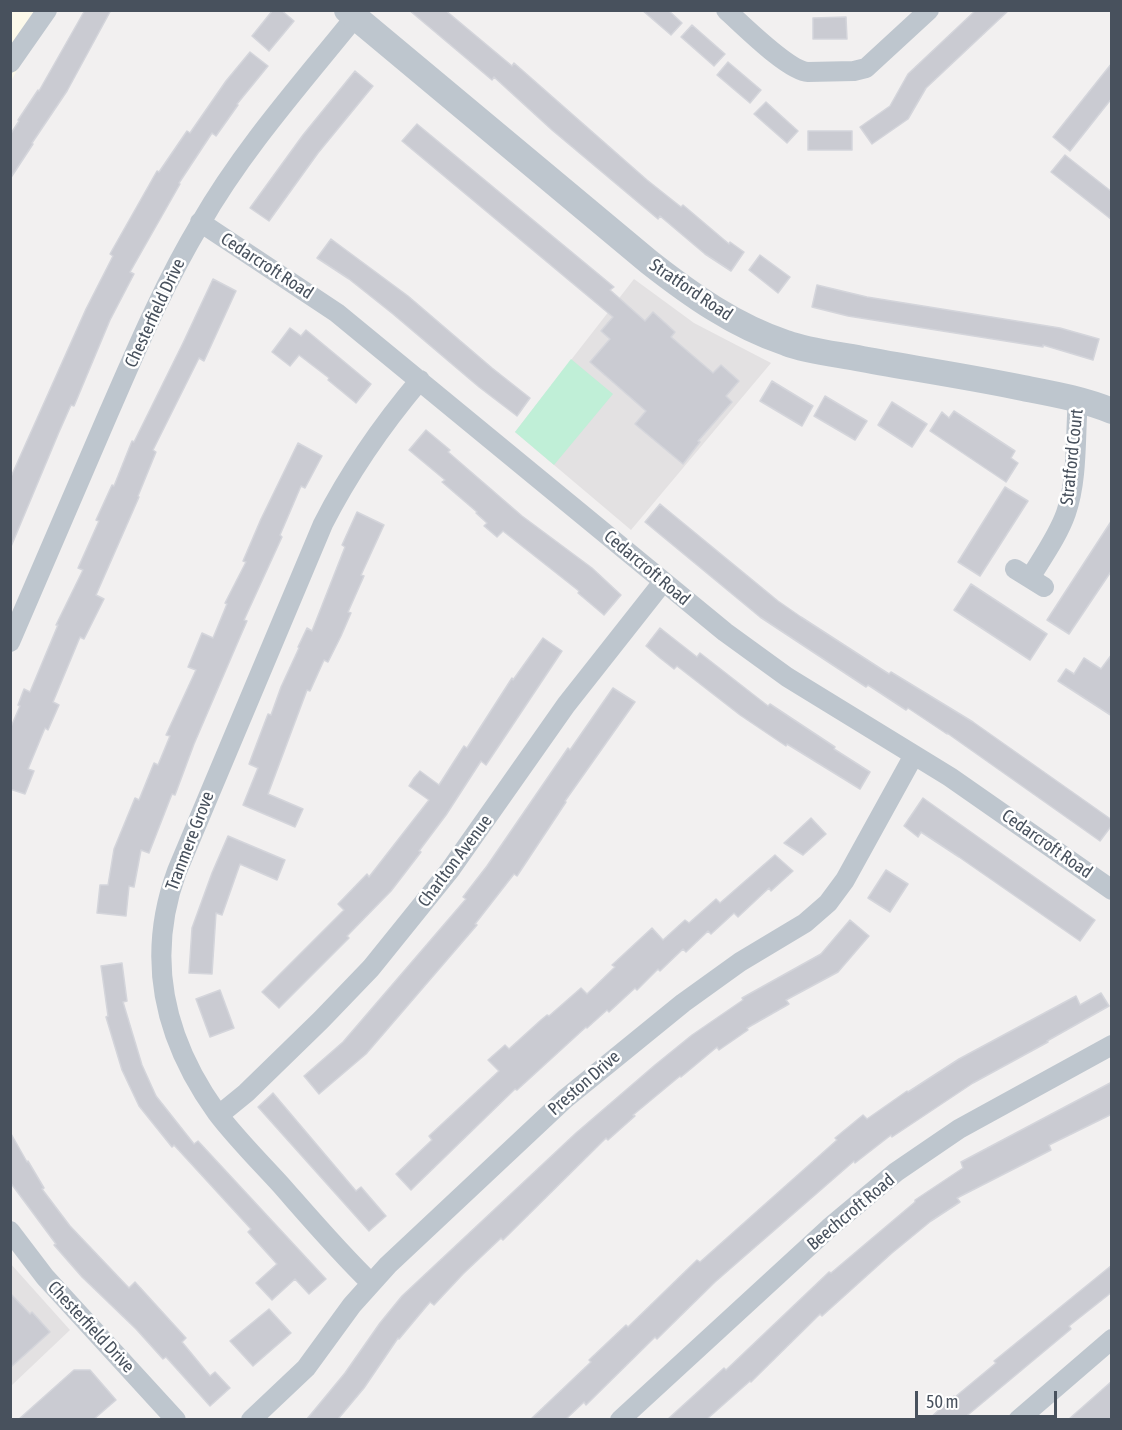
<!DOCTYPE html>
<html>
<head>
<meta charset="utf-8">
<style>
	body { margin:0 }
	#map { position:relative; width:1122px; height:1430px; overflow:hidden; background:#f2f0f0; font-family:"Asap Condensed",sans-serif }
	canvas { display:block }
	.frame { position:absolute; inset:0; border:12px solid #48515d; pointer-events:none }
	.scale { position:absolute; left:915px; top:1391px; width:142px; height:27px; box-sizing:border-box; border:3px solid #48515d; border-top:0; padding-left:8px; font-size:18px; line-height:21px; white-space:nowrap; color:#48515d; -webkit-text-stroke:4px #fff; paint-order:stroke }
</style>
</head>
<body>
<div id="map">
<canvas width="1122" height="1430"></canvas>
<div class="frame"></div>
<div class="scale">50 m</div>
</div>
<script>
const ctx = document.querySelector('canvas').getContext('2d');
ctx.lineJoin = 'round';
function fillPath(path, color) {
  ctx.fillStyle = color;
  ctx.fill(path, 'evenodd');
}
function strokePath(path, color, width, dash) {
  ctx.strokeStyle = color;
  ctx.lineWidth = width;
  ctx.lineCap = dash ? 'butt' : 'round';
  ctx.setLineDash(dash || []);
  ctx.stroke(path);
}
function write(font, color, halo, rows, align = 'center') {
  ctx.font = font + ' "Asap Condensed",sans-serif';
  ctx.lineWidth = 5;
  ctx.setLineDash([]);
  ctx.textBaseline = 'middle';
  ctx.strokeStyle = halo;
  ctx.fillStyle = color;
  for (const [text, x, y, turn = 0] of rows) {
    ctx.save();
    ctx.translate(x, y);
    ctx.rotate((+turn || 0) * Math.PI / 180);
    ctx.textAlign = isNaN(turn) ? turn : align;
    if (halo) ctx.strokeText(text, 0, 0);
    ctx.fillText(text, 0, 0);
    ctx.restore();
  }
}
const commercial = new Path2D(`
	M11,11h40l-40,70z`);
const education = new Path2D(`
	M634,279l60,44 77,40 -140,167 -116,-98z
	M10,1263l60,67 -59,56h-1z`);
const green = new Path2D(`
	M571,359l42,35 -59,71 -39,-33z`);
const building = new Path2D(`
	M85,10h26l-44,81 -35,52 1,1 -23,35v-44l9,-14 -1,-1 20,-30 1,1z
	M273,10h8l13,11 -25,30 -17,-15z
	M409,10h36l67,56 2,-3 133,117 34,27 2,-2 46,39 1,-2 14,10 -13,19 -26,-17 -45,-38 -2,3 -106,-89 -58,-53 -2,3z
	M642,10h26l14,13 -11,12z
	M976,10h33l-83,78 -18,31 -36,25 -12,-17 30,-21 18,-32z
	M846,17l1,22h-34v-21z
	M692,25l33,29 -11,12 -33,-29z
	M250,52l18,14 -31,38 1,1 -22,31 -4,-3 -33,50 1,1 -50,88 4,2 -24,46 -36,86 -3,-1 -12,27 -49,117v-70l76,-170 27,-53 -3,-2 47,-83 2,1 28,-41 3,2 36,-52z
	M728,62l33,28 -11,13 -33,-28z
	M1112,63v35l-42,53 -17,-14z
	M355,71l18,15 -55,67 -49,68 -19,-13 53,-73z
	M766,102l32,29 -11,12 -33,-29z
	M417,124l197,163 -4,3 35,31 8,-9 22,20 -4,5 42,36 8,-8 18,16 -13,15 6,6 -34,39 2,1 -17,22 -48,-40 11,-13 -56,-49 20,-23 -9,-8 12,-14 -211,-176z
	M808,131h44v19h-44z
	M1065,155l47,37v28l-61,-48z
	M331,239l77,57 84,72 38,30 -13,18 -38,-29 -86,-73 -44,-35 -32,-21z
	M760,255l30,22 -12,16 -29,-23z
	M213,279l23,12 -32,70 -5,-3 -46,92 3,2 -18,44 1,1 -43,98 8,4 -20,40 -4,-2 -27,65 6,3 -11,25 -3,-2 -17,41 6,2 -9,23 -15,-5v-60l10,-23 -2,-1 6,-16 6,3 28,-67h-2l27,-55 -5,-2 21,-47 -3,-1 16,-35 2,1 18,-45 2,1 49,-99z
	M817,285l50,12 193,31 39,11 -6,21 -50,-15v2l-195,-31 -36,-9z
	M290,328l11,8 5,-6 65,54 -15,19 -28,-23 1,-2 -30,-23 -9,11 -18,-14z
	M772,381l41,25 -11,20 -42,-25z
	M825,396l42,25 -12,19 -41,-24z
	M892,402l35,22 -15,23 -34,-22z
	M954,411l61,40 -4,7 7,5 -12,19 -76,-51 12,-19 7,6z
	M426,430l24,20 -2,2 74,64 70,52 29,27 -17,20 -26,-22 1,-2 -76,-60 -6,6 -13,-11 3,-3 -11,-10 1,-1 -35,-30 3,-2 -36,-30z
	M298,443l24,13 -17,32 -4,-2 -21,49 2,2 -38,83 3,1 -7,16 -46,107 -19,51 -3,-1 -23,59 -8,-3 -7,37 -5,-1 -3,30 -29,-3 3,-28h8l6,-36 21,-51 4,2 15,-37 4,2 12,-29 -4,-1 30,-65 -8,-3 14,-34 11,5 14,-34 -2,-1 21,-41 -3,-1 18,-42z
	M1005,487l23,14 -48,75 -22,-14z
	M660,504l118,97 23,16 88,57 2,-2 82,50 139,98v5l-12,16 -153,-108v1l-39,-26 -2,2 -38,-25 -2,2 -106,-70 -115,-95z
	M357,512l27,13 -23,50 3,1 -16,36 3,1 -10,23 -13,26 -4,-2 -14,31 -3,-1 -39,104 35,15 -8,18 -52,-22 15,-37 -9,-4 19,-50 3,1 10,-28 18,-39 -1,-1 9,-19 5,3 33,-84 -3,-2z
	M1112,520v50l-43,64 -22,-14z
	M971,584l76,50 -17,26 -76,-50z
	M660,628l37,29 3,-4 68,53 2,-2 65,43 -1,2 36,23 -10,17 -73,-45 -1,2 -46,-31 -63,-49 -3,3 -14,-11 -14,-12z
	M543,638l19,13 -76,114 -5,-4 -35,54 -27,36 2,1 -30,39 -44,45 2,2 -70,70 -17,-16 82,-82 -6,-6 29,-30 2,3 60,-77 -20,-14 5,-8 6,-7 19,14 25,-39 3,2 45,-70 1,2z
	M1112,654v62l-54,-35 8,-12 8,5 10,-16 17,11z
	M613,688l22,14 -70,99 1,1 -49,74 -3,-2 -39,50 2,1 -111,129 -47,40 -15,-18 39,-34 123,-143 -3,-2 24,-31 81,-118 2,2z
	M923,798l172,122 -15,21 -121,-84 -38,-25 -3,5 -14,-11z
	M811,818l15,16 -23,21 -19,-12z
	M228,836l57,24 -8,20 -37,-16 -18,51 -6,-2 -4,61 -23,-1 3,-45 20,-55z
	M775,855l18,16 -22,20 -2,-3 -31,29 -4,-4 -23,21 -3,-3 -22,21 -3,-3 -23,22 -2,-2 -21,21 -2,-2 -26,24 -2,-2 -20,18 -1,-1 -69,63 -2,-1 -104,101 -15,-16 36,-34 -3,-4 70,-65 -11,-11 17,-15 4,4 32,-29 6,-5 2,1 32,-28 6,6 28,-27 -3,-2 40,-37 11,12 22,-20 4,3 27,-24 4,4z
	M886,870l22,14 -18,28 -22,-14z
	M850,920l19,16 -31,36 -52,28 3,4 -42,24 1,2 -29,20 -2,-3 -36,30 -1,-1 -47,39 2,1 -27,24 -2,-2 -103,102 -2,-2 -38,36 -29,31 -4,-3 -31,37 -1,-1 -34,50 -26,31h-31l38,-46 35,-50 22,-27 174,-163 79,-68 37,-30 51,-35 -1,-2 79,-44z
	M122,963l5,38 -4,1 19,63 14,31 38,48 4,-3 128,138 -17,15 -14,-15 -23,21 -16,-17 21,-19 -29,-32 3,-3 -77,-84 -2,2 -33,-41 -17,-36 -16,-53 2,-1 -7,-50z
	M220,990l14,38 -24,9 -14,-38z
	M1101,993l8,13 -62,35 1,1 -75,41 -81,54 -1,-2 -36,28 -1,-2 -139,121 -58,57 -2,-2 -69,68 -2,-3 -18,17h-35l60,-57 -2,-2 37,-35 2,2 69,-67 3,2 137,-122 -2,-2 28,-23 4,4 40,-28 1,1 51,-33 117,-63 4,9z
	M1112,1082v32l-63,31 2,5 -94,48 3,4 -29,19 -39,32 -70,63 -2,-2 -69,68 -1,-1 -43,38h-39l56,-51 2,2 103,-98 2,1 84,-71v-2l48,-32 -2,-6z
	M273,1093l83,98 5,-4 25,29 -17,15 -111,-124z
	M10,1132l17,30 1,-1 16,27 -2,1 28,37 59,62 6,-6 51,56 -4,4 28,34 5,-4 15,16 -20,18 -44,-49 -3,2 -27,-30 -54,-52 -28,-32 2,-1 -46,-62z
	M1112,1265v27l-43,34 2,3 -108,90h-34l25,-23 1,1 41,-34 -2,-2z
	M10,1293l20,21 2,-2 18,20 -40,36z
	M269,1309l22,24 -38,33 -23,-25z
	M74,1370h16l26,30 -22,19h-75z
	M1112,1381v38h-43l17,-15z`);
const minor = new Path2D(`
	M726,10c17,15 62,61 82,62l46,-1 12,-3 63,-58
	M10,63l37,-53
	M200,222l137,91 388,319 62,45 163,100 162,113
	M1015,569l29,18
	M1030,578c12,-20 28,-42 36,-65 12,-35 9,-77 12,-114
	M10,642c33,-77 66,-154 99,-230 28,-64 55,-128 91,-188 43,-75 101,-140 155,-207
	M219,1115l27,-22 75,-73 50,-52 79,-98 116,-165 97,-123
	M10,1231l35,46 131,143
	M371,1283c-32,-31 -61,-65 -90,-98 -22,-24 -45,-47 -64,-72 -53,-74 -72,-155 -40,-242l146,-347c27,-53 59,-99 97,-144
	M251,1420l55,-52 46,-63 36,-40 177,-166 118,-96 57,-41 65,-39 23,-20 17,-23 69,-125
	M620,1420l209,-192 67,-56 63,-43 153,-84
	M1018,1420l94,-81`);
const tertiary = new Path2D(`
	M347,10l302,252c42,33 86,64 137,81 24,9 51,11 76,16 54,10 108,18 161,29 31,6 60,11 89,23`);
const streetNames = [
	["Cedarcroft Road",267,266,33],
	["Stratford Road",691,290,34],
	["Chesterfield Drive",155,313,-65],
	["Stratford Court",1072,457,-84],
	["Cedarcroft Road",647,568,40],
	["Tranmere Grove",190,841,-69],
	["Cedarcroft Road",1047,844,35],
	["Charlton Avenue",455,861,-53],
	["Preston Drive",584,1083,-41],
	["Beechcroft Road",851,1212,-40],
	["Chesterfield Drive",91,1327,47]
];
fillPath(commercial, '#fcf9ea');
fillPath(education, '#e3e1e2');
fillPath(green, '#c0efd7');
fillPath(building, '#cacbd2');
strokePath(building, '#d4d5db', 1.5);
strokePath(minor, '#bec6ce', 20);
strokePath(tertiary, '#bec6ce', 26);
write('18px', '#48515d', '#fff', streetNames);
</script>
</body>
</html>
